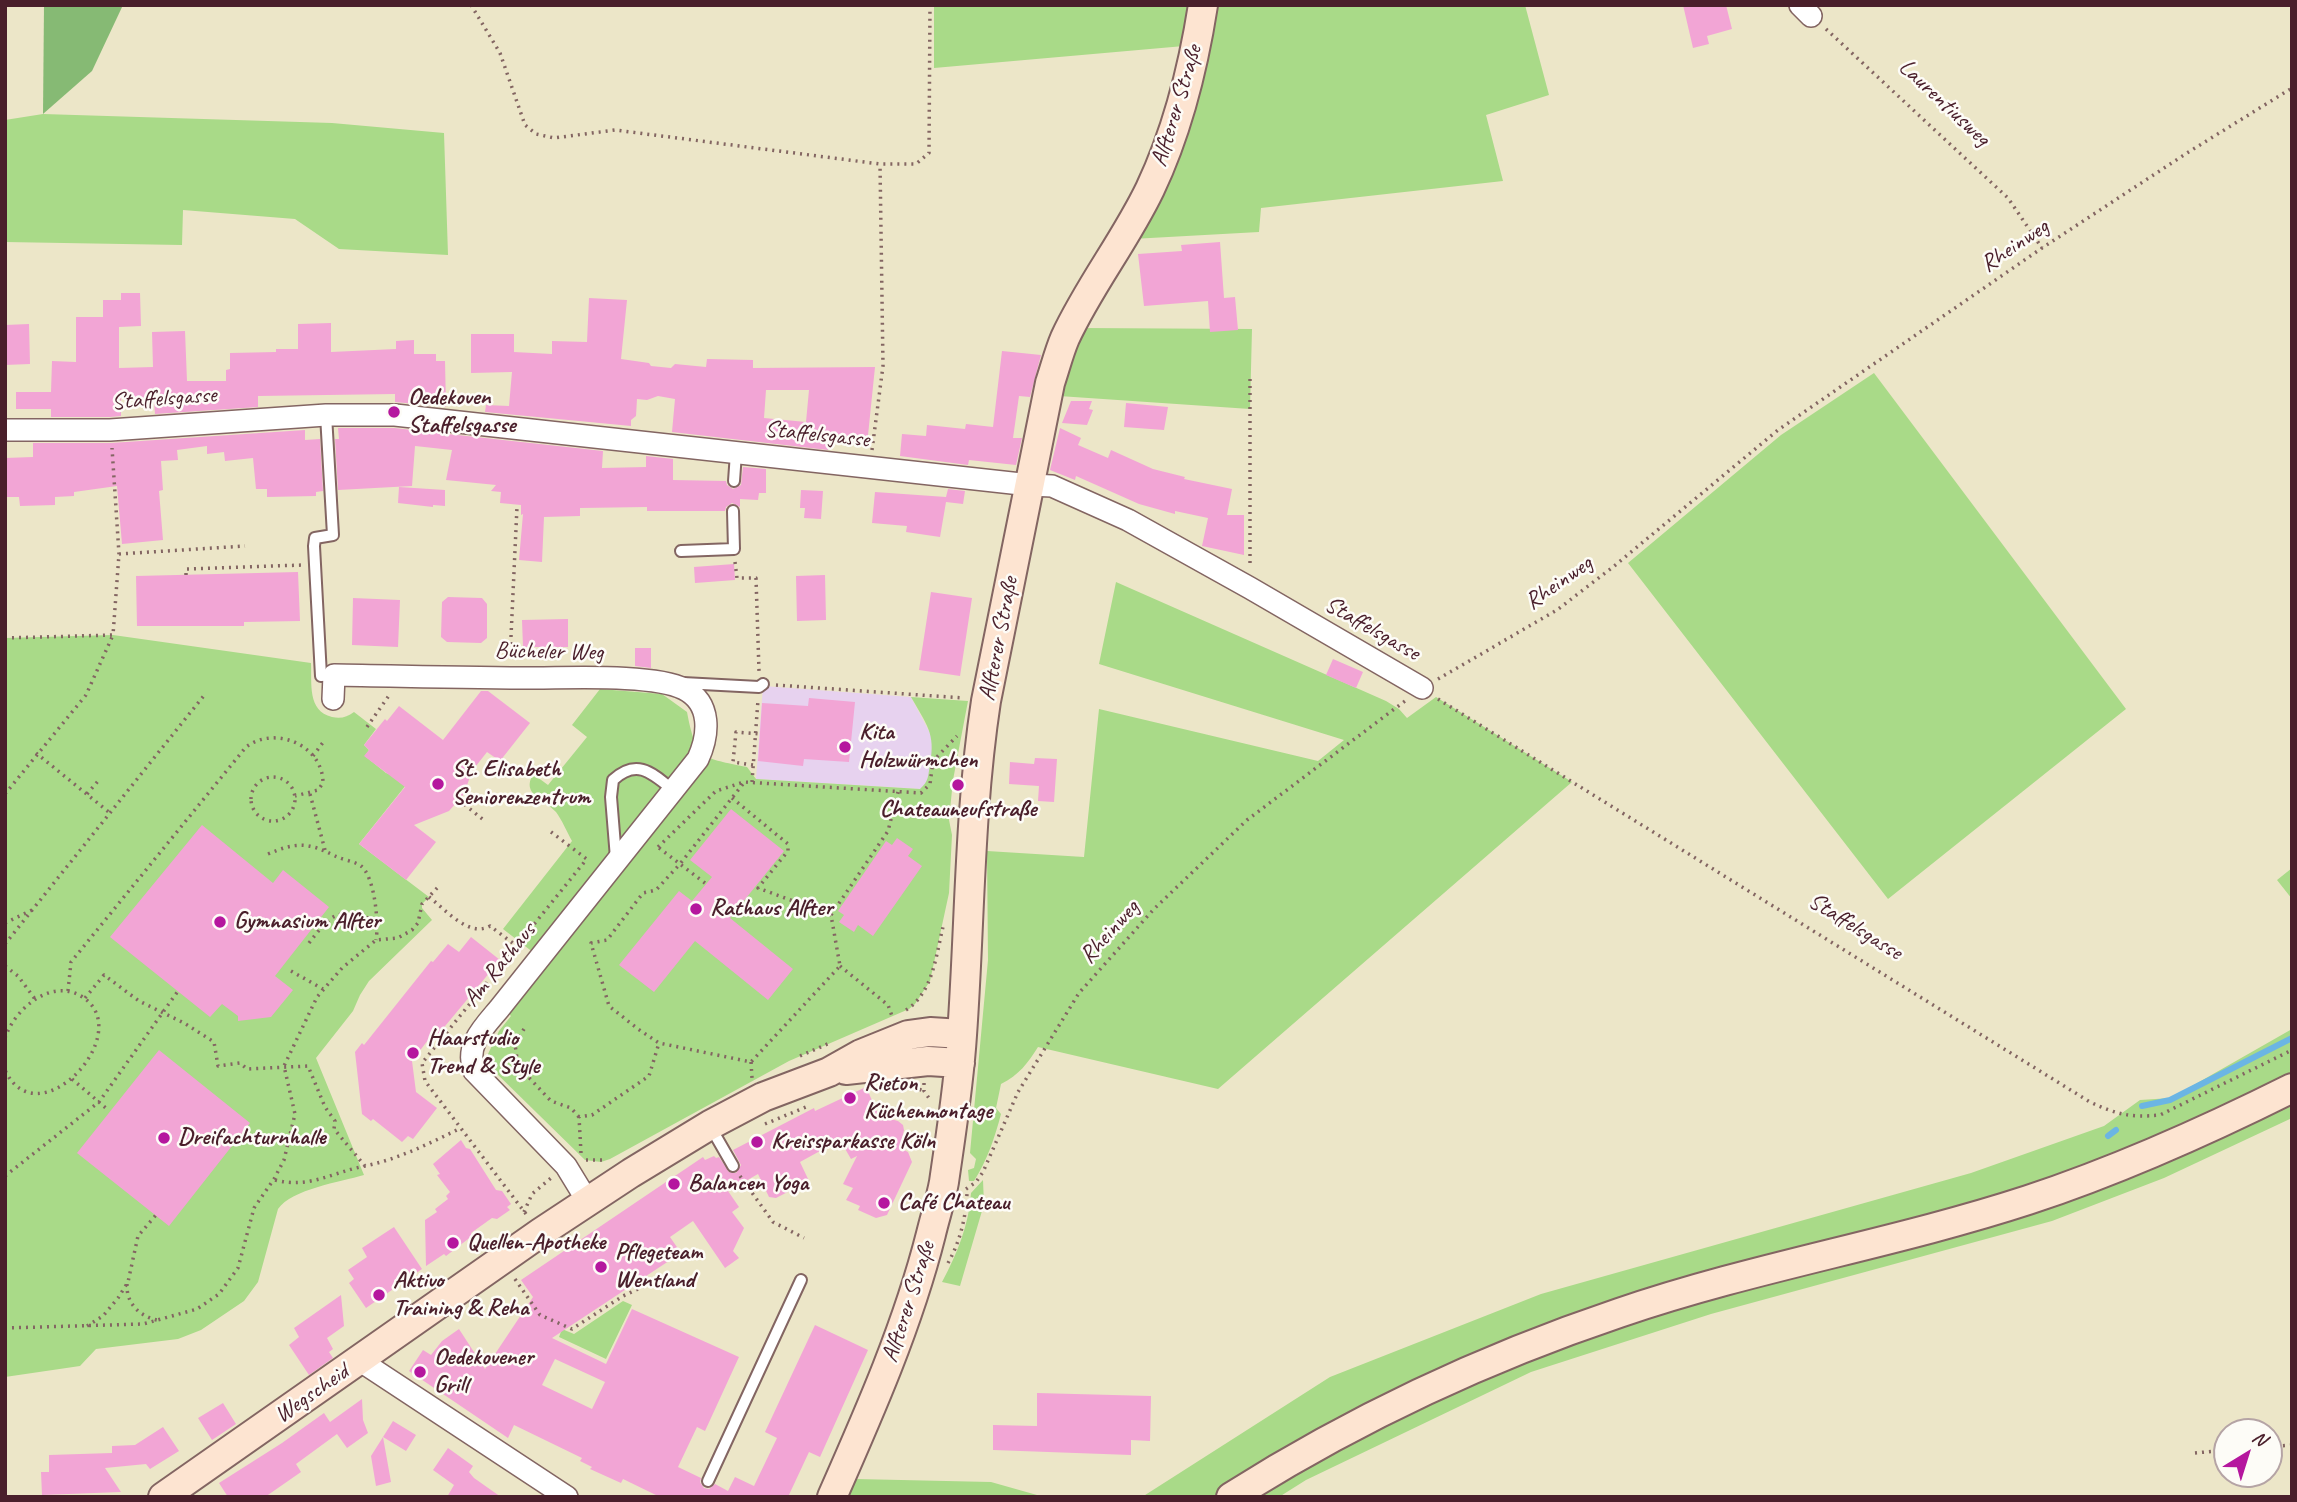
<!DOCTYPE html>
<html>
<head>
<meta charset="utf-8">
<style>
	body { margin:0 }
	#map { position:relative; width:2297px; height:1502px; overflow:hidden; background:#ece6c8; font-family:Caveat,sans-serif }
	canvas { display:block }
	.frame { position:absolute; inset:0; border:7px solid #4a1f2b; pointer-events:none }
	.north { position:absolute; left:2213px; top:1418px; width:70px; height:70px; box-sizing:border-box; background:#fdfcf7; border:2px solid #b5a4a5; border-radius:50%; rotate:38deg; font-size:19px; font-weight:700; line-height:28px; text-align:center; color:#4a1f2b }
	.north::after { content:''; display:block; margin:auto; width:24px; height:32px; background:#b5179e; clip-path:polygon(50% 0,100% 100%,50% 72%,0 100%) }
</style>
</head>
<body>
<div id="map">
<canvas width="2297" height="1502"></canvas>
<div class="frame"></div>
<div class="north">N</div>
</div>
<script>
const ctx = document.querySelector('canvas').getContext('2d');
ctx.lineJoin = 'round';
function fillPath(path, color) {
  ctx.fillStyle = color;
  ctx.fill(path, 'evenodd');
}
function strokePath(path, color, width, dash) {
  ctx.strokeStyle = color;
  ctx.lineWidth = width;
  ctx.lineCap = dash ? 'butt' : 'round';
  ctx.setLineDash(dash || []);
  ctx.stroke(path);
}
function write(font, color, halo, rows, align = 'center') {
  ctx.font = font + ' Caveat,sans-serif';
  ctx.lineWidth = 5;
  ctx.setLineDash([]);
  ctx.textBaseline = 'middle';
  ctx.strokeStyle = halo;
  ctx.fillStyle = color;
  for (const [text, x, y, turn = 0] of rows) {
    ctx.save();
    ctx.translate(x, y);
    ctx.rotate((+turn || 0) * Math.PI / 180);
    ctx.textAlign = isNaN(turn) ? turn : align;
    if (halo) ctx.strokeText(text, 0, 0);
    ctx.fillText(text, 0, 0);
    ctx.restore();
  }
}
const built = new Path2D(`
	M763,686l148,11 21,40 1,20 -6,26 -7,6 -164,-10z`);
const green = new Path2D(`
	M934,5h257l-7,41 -250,22z
	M1213,5h312l24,90 -63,20 17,66 -242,27 -2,24 -127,7z
	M43,114l289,9 112,10 4,122 -109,-6 -44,-30 -112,-9 -1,35 -177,-3v-122z
	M1083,328l169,1 -2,80 -191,-13z
	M1874,373l252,336 -238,190 -260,-336 153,-128z
	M1116,582l270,119 13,8 8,9 29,-21 136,85 -354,307 -180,-42c-10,16 -19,28 -37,37l-5,24 5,6c-6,23 -14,47 -27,67h-5l-1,-11 6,-2 2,-9 -6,-6 18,-193 -1,-109 97,6 15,-148 219,52 26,-21 -245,-76z
	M113,635l198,28c1,20 -4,48 21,54 9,2 15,0 22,-5l22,17 -12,16 5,5 -4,6 21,17 24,7 -51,64 70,53 -7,7v4l10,12 -63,61 -9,14 -7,16 -37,47 48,117c-24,7 -72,14 -86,34l-20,73 -14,19 -43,29 -23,9 -82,10 -16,17 -75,11v-739z
	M600,689l62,5 25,18c9,48 16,46 60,55l9,12 164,10c9,-8 8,-13 10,-25 6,-31 -4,-40 -19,-67l57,4 -15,79 -4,40 3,15 -3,58 -19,88 -15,23 -6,5 -120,52 -179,98 -9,3 -16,-2 -93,-91 -4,-15 11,-23 12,-15 -4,-4 27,-59 -31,-24 69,-88c-5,-9 -10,-21 -16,-29 -12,-13 -35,-17 -23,-38l15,11 39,-48 -15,-12z
	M2292,868v31l-15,-19z
	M2292,1029v89l-128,60 -112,43 -341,93 -180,58 -225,108 -27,17h-137l188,-120 211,-83 430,-121 133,-47 36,-26 31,-2z
	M983,1180l1,24 -24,82 -18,-4c15,-28 27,-57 29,-89z
	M623,1301l9,4 -26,54 -47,-22 3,-8 12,5z
	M856,1479l135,3 53,15h-197z`);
const forest = new Path2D(`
	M44,5h79l-31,66 -49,43z`);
const stream = new Path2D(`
	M2142,1106l28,-6 122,-62
	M2108,1136l8,-6`);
const building = new Path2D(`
	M1683,5h43l6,24 -25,7 2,8 -16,4z
	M1220,242l4,56 11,-1 3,33 -28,2 -2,-31 -64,5 -6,-52 44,-3 -1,-6z
	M121,293h19l1,33 -22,1v41l34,-1 -1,-35 33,-1 2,50h39v-11l4,-1v-16l46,-1v-3h22v-25l33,-1v29l65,-3v-8l18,-1v14h22v7h9l1,46 -51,-5v-8l-137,2v11l-103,7 -1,-13 -12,-3h-21v18l-11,1h-59v-8h-35v-17h35l1,-31 24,1v-45h27v-17h18z
	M589,298l38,2 -6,59 28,4 2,3 20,2 4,-4 31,3 1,-8 46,1v8l122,-1 -8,78 -38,-4 -1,9 -156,-18 3,-33 -17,-3 -11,4 -10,-1 -1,17 -5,4v6l-146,-14 1,-7 23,1 3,-34 -41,1v-39h43v18l38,2v-13l35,1zM766,390h43l-3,32 -42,-4z
	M29,324l1,40 -25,1v-40z
	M1002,351l39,4 -11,42 -11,-1 -6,42h9l-6,27 -47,-5 -1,5 -68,-9 2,-22 24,2 1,-11 38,4 1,-5 27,3z
	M1071,401h21l-3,8 4,1 -6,15 -25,-2z
	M1126,403l42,4 -4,23 -40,-3z
	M338,428h56l209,23 -1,17 44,-1v-11l27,3v21l53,1 1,4 6,4 8,-4 2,-18 23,2v24h-7l-1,7 -18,-1v8l-8,-4 -6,4 -1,4h-78v-4l-67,1v8l-36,1 -2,45 -23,-2 4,-46 -2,1v-10l-21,-2 1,-11 -10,-1 5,-6 -50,-5 6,-30 -37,-4 -3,40 -74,4 -3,-51h4z
	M1060,428l21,10 -3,7 30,13 3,-8 42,19 32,8 -1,2 48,10 -5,26h17v40l-42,-9 6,-28 -33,-7v3l-36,-10 -63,-28 -1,4 -25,-10z
	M305,430v10l15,-1 3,52 -7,1v4l-49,1v-8h-11l-3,-31 -28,3 -1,-9 -17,2v-8l-30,4 1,10 -17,1 2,29 -4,1 4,49 -41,4 -5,-58 -43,6v4l-19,1v8l-35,1 -1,-9h-14v-39l28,-1v-14h78z
	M399,487l46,3v16l-12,-1v2l-35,-4z
	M948,489l17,2 -2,13 -17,-2 -6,35 -34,-5 1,-6 -35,-3 3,-31 71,5z
	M801,490l22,1 -2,28 -17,-1 1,-10h-5z
	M734,564l1,16 -40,3 -1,-16z
	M298,572l2,49 -56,1v4h-107l-1,-50z
	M825,575l1,45 -29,1 -1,-45z
	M931,592l41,6 -12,78 -41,-6z
	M448,597l34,1 5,6v34l-6,5 -34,-1 -6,-5 1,-35z
	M353,598l47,2 -2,47 -46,-2z
	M568,619v28h-45l-1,-27z
	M635,648h16v20l-16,-2z
	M1333,659l30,13 -7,16 -30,-13z
	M481,691h7l42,32 -30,38 -13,-9 -15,19 -8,23 -15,17 -35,14 22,17 -30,38 -47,-36 46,-57 -41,-31 5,-6 -5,-5 21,-26 2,2 12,-15 44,34z
	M809,698l46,4 -6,60 -45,-3 -1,7 -45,-5 4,-58 46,3z
	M1035,758l22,1 -3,43 -16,-1 1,-15 -30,-2 1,-22 24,2z
	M731,809l53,42 -54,67 63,51 -25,31 -73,-59 -41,51 -35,-27 60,-74 13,10 20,-24 -22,-17z
	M202,825l71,58 10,-13 46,37 -54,69 18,14 -22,27 -33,4v-5l-16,-12 -12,13 -100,-80z
	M897,838l16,11 -5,7 14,10 -49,70 -15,-11 -4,7 -15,-10 5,-7 -6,-4 48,-70 6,4z
	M471,937l29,23 -69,83 -3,-3 -16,21 4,31 21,16 -24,31 -5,-3 -6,6 -29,-23 -2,2 -9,-7 -7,-62 7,-9 2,2 67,-84 2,1 15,-18 11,8z
	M159,1050l91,73 -81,103 -92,-73z
	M866,1087l13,29 19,5 5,4 1,5 -4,18 8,4 4,10 -25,53 -11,3 -18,-8 2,-4 -14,-6 7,-12 -10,-4 14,-28 -6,3 -11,-19 -40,22 9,19 -33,17 -7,-1 -11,-23 -30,17 11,16 -7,5 12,16 -11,23 6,7 -14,10 -32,-47 -23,16 11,16 -129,85 54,26 26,-55 107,48 -34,74 -8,-4 -19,40 23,11 -1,4 4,6 5,1 6,-5 13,7 7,-14 19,9 23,-48 -12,-6 50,-107 53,25 -48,107 -11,-5 -21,45h-128l-37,-18 -2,4 -31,-14 2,-2 -12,-6 2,-3 -68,-33 -6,13 -99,-67 14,-21 8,5 11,-14 17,-12 26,40 48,-72 -12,-17 182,-123 2,3 9,-4 2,2 3,-1 10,15 7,1 5,-8 -8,-15 81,-42 1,3zM555,1359l50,23 -13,27 -50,-24z
	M461,1140l5,8 4,1 26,41 6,1 9,13 -4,3 3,3 -13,9 -5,-1 -21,15 1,3 -26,20 -2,-2 -18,12 -1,-46 12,-8 -2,-3 13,-10 -2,-3 4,-4 -13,-17 3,-1 -7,-10z
	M394,1227l28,42 -56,39 -17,-25 5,-4 -6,-9 19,-13 -5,-9z
	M341,1295l3,31 -17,12 6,11 -4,3 4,6 -24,17 -20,-30 10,-8 -5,-9z
	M1037,1393l114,3 -1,45 -19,-1v15l-138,-5v-25l44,1z
	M362,1399l1,21 5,13 -21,15 -10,-14 -41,30 5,8 -36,25h-37l-9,-14 63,-40 42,-30 6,9z
	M223,1403l13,21 -24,16 -14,-22z
	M393,1421l23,14 -10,16 -23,-14z
	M163,1427l16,24 -29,18 -4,-5 -41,4 16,24 -79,3 -1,-23h8v-17l63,-2v-7l23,-1z
	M383,1437l8,45 -15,4 -5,-30z
	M448,1448l25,18 -4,6 5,6 27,19h-54l7,-12 -21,-15z`);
const path = new Path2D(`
	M471,5l29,48 25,72 11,9 18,4 61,-8 265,34h36l13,-11 1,-148
	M1826,29l182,169 34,50
	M1250,379v185
	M872,450l11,-84 -3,-202
	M119,554l126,-8
	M735,562l2,16h19l3,93
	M186,575v-6l117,-4
	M5,638l108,-3 6,-81 -7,-106
	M510,658l7,-151
	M1438,679l119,-69 56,-43 165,-137 264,-182 145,-95 105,-65
	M776,685l188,13
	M1438,699l652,403c26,12 40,16 70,13l132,-65
	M367,727l23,-33
	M36,753l74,60
	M313,756l11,-15
	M753,765l-20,-3 3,-30 24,2
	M251 799a22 22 0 1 1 44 0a22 22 0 1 1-44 0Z
	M752,782l6,-82
	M5,794l81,-99 27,-60
	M87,794l11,-13
	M310,794l15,56
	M459,800l27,22
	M551,832l37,28
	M658,847l58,-56 28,-9 177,11 9,-9 3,-23 24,-25
	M659,848l21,16 63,-80
	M268,854c28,-12 40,-12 67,2 8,4 19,5 26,10 14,11 18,58 15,74
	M705,883l-25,-19 -24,26 -13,3 -36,47 -16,3 18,63 29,23 21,14 92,19 89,-96 -9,-51 -73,-27 30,-37v-7l-56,-46
	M429,897c16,12 40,41 61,29l32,24
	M831,915l57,-84 10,-39
	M5,923l27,-13
	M309,943c27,-35 27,-32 69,-23
	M5,944l201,-251
	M5,966l13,10 17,23
	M840,966l48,39 4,11
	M291,971l32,18
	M68,991l3,-29 175,-215c29,-22 77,-2 77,36l-5,7 -23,6
	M85,998l19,-23 35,26 45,22 30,19 4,24 22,-3 7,6 61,-3 17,41 10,14 -1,8 31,37
	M906,1010c27,-17 30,-55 37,-83
	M524,1029l-9,15 3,22 33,35 20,7 8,9
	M5,1038c10,-30 48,-62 79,-40 52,37 -47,142 -79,72
	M800,1056l32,-14
	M751,1062l1,16
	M72,1079l35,30
	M924,1083v8l7,10
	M913,1087l11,4
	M765,1124l41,-17
	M581,1153l-2,-36 13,-2 57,-39 10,-33
	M586,1160h20
	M5,1176l94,-74 79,-111
	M740,1176l33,46 31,16
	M275,1180c34,9 58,-8 90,-14 34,-7 65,-23 96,-38
	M966,1189l10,-7 7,-10 35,-80 61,-99 75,-84 93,-89 158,-119
	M524,1212l8,-18 19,-16
	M526,1214l-101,-133 -3,-18 164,-203
	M948,1263c12,-21 18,-46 19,-70
	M515,1279l25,36 32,14 51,-33 30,-14
	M127,1284c-1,19 12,32 30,36
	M87,1326l16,-10 15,-18 10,-16 10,-46 18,-21
	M5,1328l138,-4 54,-15 22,-15 19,-26 16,-60 20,-29 10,-19 11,-46 -11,-48 33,-69 25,-29 34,-28 22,-2 14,-8 6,-7 4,-19 17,-18
	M2269,1447l23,-2
	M2195,1453l32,-3`);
const lane = new Path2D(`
	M326,415l7,120 -18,3 -1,8 7,130 13,-1
	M734,481l2,-28
	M681,551l53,-2 -1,-38
	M683,683l76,4 4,-3
	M616,858l-5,-61 2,-17c24,-22 39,-7 60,10
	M710,1126l23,40
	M708,1481l93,-201`);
const street = new Path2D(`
	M1800,5l11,11
	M5,430h105l216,-15h69l635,70 22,1 76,34 122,68 172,100
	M333,699l1,-24c67,1 135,3 202,3 35,0 119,-4 148,11 28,14 25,46 14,70l-199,250c-16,19 -34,36 -25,62l92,95 22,36
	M359,1360l208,137`);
const secondary = new Path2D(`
	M846,1070l82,-9 32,2
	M163,1497l377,-264 91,-60 79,-48 53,-28 66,-25 32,-18 47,-19 22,-3 32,2
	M832,1497c38,-86 76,-172 99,-263 4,-17 10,-35 13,-52 7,-49 15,-98 18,-147 8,-112 7,-223 24,-334l64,-318c5,-15 9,-31 15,-45 24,-52 60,-97 85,-149 28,-59 43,-120 53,-184
	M1231,1497c122,-77 251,-138 388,-184 134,-46 274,-69 409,-113 91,-30 178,-69 264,-112`);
const markers = [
	[394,412,7,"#b5179e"],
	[845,747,7,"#b5179e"],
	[438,784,7,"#b5179e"],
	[958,785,7,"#b5179e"],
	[696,909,7,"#b5179e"],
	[220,922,7,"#b5179e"],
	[413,1053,7,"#b5179e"],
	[850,1098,7,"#b5179e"],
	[164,1138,7,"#b5179e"],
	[757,1142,7,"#b5179e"],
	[674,1184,7,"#b5179e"],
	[884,1203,7,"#b5179e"],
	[453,1243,7,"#b5179e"],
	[601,1267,7,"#b5179e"],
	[379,1295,7,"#b5179e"],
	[420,1372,7,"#b5179e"]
];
const streetNames = [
	["Laurentiusweg",1944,103,43],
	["Alfterer Straße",1177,106,-73],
	["Rheinweg",2015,246,-34],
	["Staffelsgasse",164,399,-4],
	["Staffelsgasse",817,435,6],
	["Rheinweg",1559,583,-35],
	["Staffelsgasse",1372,629,30],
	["Alfterer Straße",999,639,-79],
	["Bücheler Weg",549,652,1],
	["Staffelsgasse",1855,927,32],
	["Rheinweg",1110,932,-48],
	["Am Rathaus",500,965,-51],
	["Alfterer Straße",909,1302,-72],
	["Wegscheid",312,1394,-35]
];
const poiNames = [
	["Oedekoven",408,398],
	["Staffelsgasse",408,426],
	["Kita",859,733],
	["Holzwürmchen",859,761],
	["St. Elisabeth",452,770],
	["Seniorenzentrum",452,798],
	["Chateauneufstraße",958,810,"center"],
	["Rathaus Alfter",710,909],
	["Gymnasium Alfter",234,922],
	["Haarstudio",427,1039],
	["Trend & Style",427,1067],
	["Rieton",864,1084],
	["Küchenmontage",864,1112],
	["Dreifachturnhalle",178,1138],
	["Kreissparkasse Köln",771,1142],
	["Balancen Yoga",688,1184],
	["Café Chateau",898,1203],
	["Quellen-Apotheke",467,1243],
	["Pflegeteam",615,1253],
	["Wentland",615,1281],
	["Aktivo",393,1281],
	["Training & Reha",393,1309],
	["Oedekovener",434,1358],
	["Grill",434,1386]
];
fillPath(built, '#e7d2ef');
fillPath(green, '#a9da88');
fillPath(forest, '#86ba74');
strokePath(stream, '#6bb5e4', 6);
fillPath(building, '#f2a5d5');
strokePath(lane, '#836562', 14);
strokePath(street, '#836562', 24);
strokePath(secondary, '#836562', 32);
strokePath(path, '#836562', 3.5, [2, 5]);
strokePath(lane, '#fff', 10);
strokePath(street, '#fff', 21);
strokePath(secondary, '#fde4d1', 28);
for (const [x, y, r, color] of markers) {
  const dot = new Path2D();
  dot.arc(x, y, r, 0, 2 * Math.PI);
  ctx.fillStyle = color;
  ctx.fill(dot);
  strokePath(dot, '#fdfcf7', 2.5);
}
write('24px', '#4a1f2b', '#fdfcf7', streetNames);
write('bold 24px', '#4a1f2b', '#fdfcf7', poiNames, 'left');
</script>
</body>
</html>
